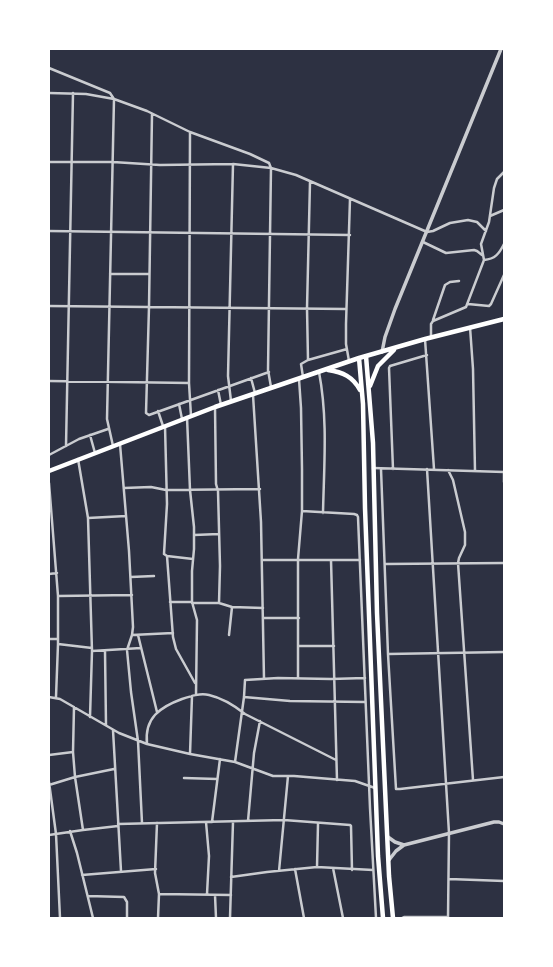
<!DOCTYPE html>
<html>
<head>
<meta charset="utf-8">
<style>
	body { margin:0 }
	#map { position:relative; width:553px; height:967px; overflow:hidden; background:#2d3142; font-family:"IBM Plex Serif",serif }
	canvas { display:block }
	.frame { position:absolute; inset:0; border:50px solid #fff; pointer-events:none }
</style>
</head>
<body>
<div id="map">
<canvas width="553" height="967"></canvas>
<div class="frame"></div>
</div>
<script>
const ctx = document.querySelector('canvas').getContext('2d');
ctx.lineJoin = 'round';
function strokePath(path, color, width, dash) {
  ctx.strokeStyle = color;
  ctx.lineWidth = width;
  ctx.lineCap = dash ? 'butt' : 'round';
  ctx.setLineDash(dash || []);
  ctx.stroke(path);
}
const minor = new Path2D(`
	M49,68l61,25 4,6 33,12 43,21 60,22 19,9 2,5 -3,202 3,17
	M49,93l37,1 28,5 -7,320 6,27
	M152,114l-3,193 -3,106 3,2 120,-43
	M190,132l-1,251 2,33
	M49,162h64l47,3 73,-1 38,4 25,7 131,57 6,-1 17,-8 18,-3 9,2 9,9
	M490,216l14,-6
	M49,231l301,4
	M423,242l23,11 28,-3 3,1 5,4
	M484,260l-3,-16 8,-22 5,-34 3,-9 7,-7
	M110,274h39
	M468,304l21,2 2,-2 13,-29
	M49,306l297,3
	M433,320l12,-35 5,-3 9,-1
	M470,327l3,42 2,102
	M431,337v-13l2,-3 33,-14 18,-47c11,-1 15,-6 20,-16
	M425,339l9,130
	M308,360l39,-11
	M349,361l-3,-17v-20l4,-125
	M319,372c9,47 5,93 4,141
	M303,377l-2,-13 7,-4 -1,-52 3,-126
	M251,378l4,15
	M49,381l140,2
	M218,390l3,15
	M253,395l8,127 3,157
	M231,401l-3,-25 5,-212
	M179,404l3,15
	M215,407l1,77 2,7 2,75 -1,37
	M158,411l5,15
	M187,417l3,73 4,37v22l-2,22v31l5,18 -1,75
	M165,426l2,78 -3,50 3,2 6,81 3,12 19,34
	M90,435l5,18
	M120,444l9,107 4,76 -1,8 -5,15 4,42 7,49 4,82
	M66,446l7,-353
	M49,455l30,-16 29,-10
	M78,459l10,59 4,133 -2,66
	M373,468l131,4
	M381,469l7,185 8,135h4l104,-12
	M393,469l-4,-101 1,-2 37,-11
	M427,469l22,364 -1,85
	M448,470l5,10 12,52v13l-6,13 -1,5 15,217
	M504,472v10
	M49,483l9,113v48l-2,53
	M124,488l27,-1 15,3 94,-1
	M302,511l52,3 3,1 1,2 12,291 6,110
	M88,518l38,-2
	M194,535l25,-1
	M167,556l26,3
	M262,560h98
	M331,560l6,220
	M385,564l119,-1
	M49,574l8,-1
	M131,577l23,-1
	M58,596l74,-1
	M170,602h22
	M192,603h27l13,4 31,1
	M263,618h36
	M132,635l41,-2
	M138,635l19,77
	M229,635l3,-28
	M49,639h9
	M58,644l34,4
	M299,646h35
	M92,651l49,-3
	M105,651l1,74
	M388,654l116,-2
	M298,678v-119l4,-48v-42l-1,-61 -2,-29
	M49,697l11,2 59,34 28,11 43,10 45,8 38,14h21l61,5 20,7
	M244,697l46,4 75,1
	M74,707l-1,45 2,25 8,53
	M113,730l8,141
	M147,744c-3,-26 13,-37 35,-45 9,-3 18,-6 27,-4 13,3 26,11 36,19l91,46
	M190,754l2,-58
	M49,755l24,-3
	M235,762l9,-65 1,-17 33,-2 53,1 34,-1
	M184,778l33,1
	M49,782l7,52 4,84
	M49,785l26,-8 39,-8
	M248,821l6,-68 6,-32
	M206,822l3,34 -2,38
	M212,822l8,-63
	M157,823l-2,50 4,21
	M118,824l166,-4 66,5 1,1 1,44
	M70,831l7,22 16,65
	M49,835l34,-5 35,-4
	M317,867l1,-43
	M333,868l10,50
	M295,869l9,49
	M279,871l9,-95
	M82,875l74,-6
	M231,877l36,-5 50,-5 56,3
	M449,879l55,2
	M215,895l1,23
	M88,896l36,1 3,5v16
	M158,918l1,-24 72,1
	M230,918l3,-96
	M402,918l2,-1h44`);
const tertiary = new Path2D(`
	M382,352l3,-15 10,-28 106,-260
	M388,837l7,5 9,3
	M389,860l7,-9 8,-6 90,-23h5l5,2`);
const trunk = new Path2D(`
	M366,356l7,87 4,170 12,263 4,42
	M359,358l4,46 2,104 13,348 5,62
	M328,370c15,2 25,7 32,20
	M370,386l8,-20 16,-16
	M49,471l166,-64 144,-49 66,-19 79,-20`);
strokePath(minor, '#caccd0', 2.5);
strokePath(tertiary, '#caccd0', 3.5);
strokePath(trunk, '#fff', 4.5);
</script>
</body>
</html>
